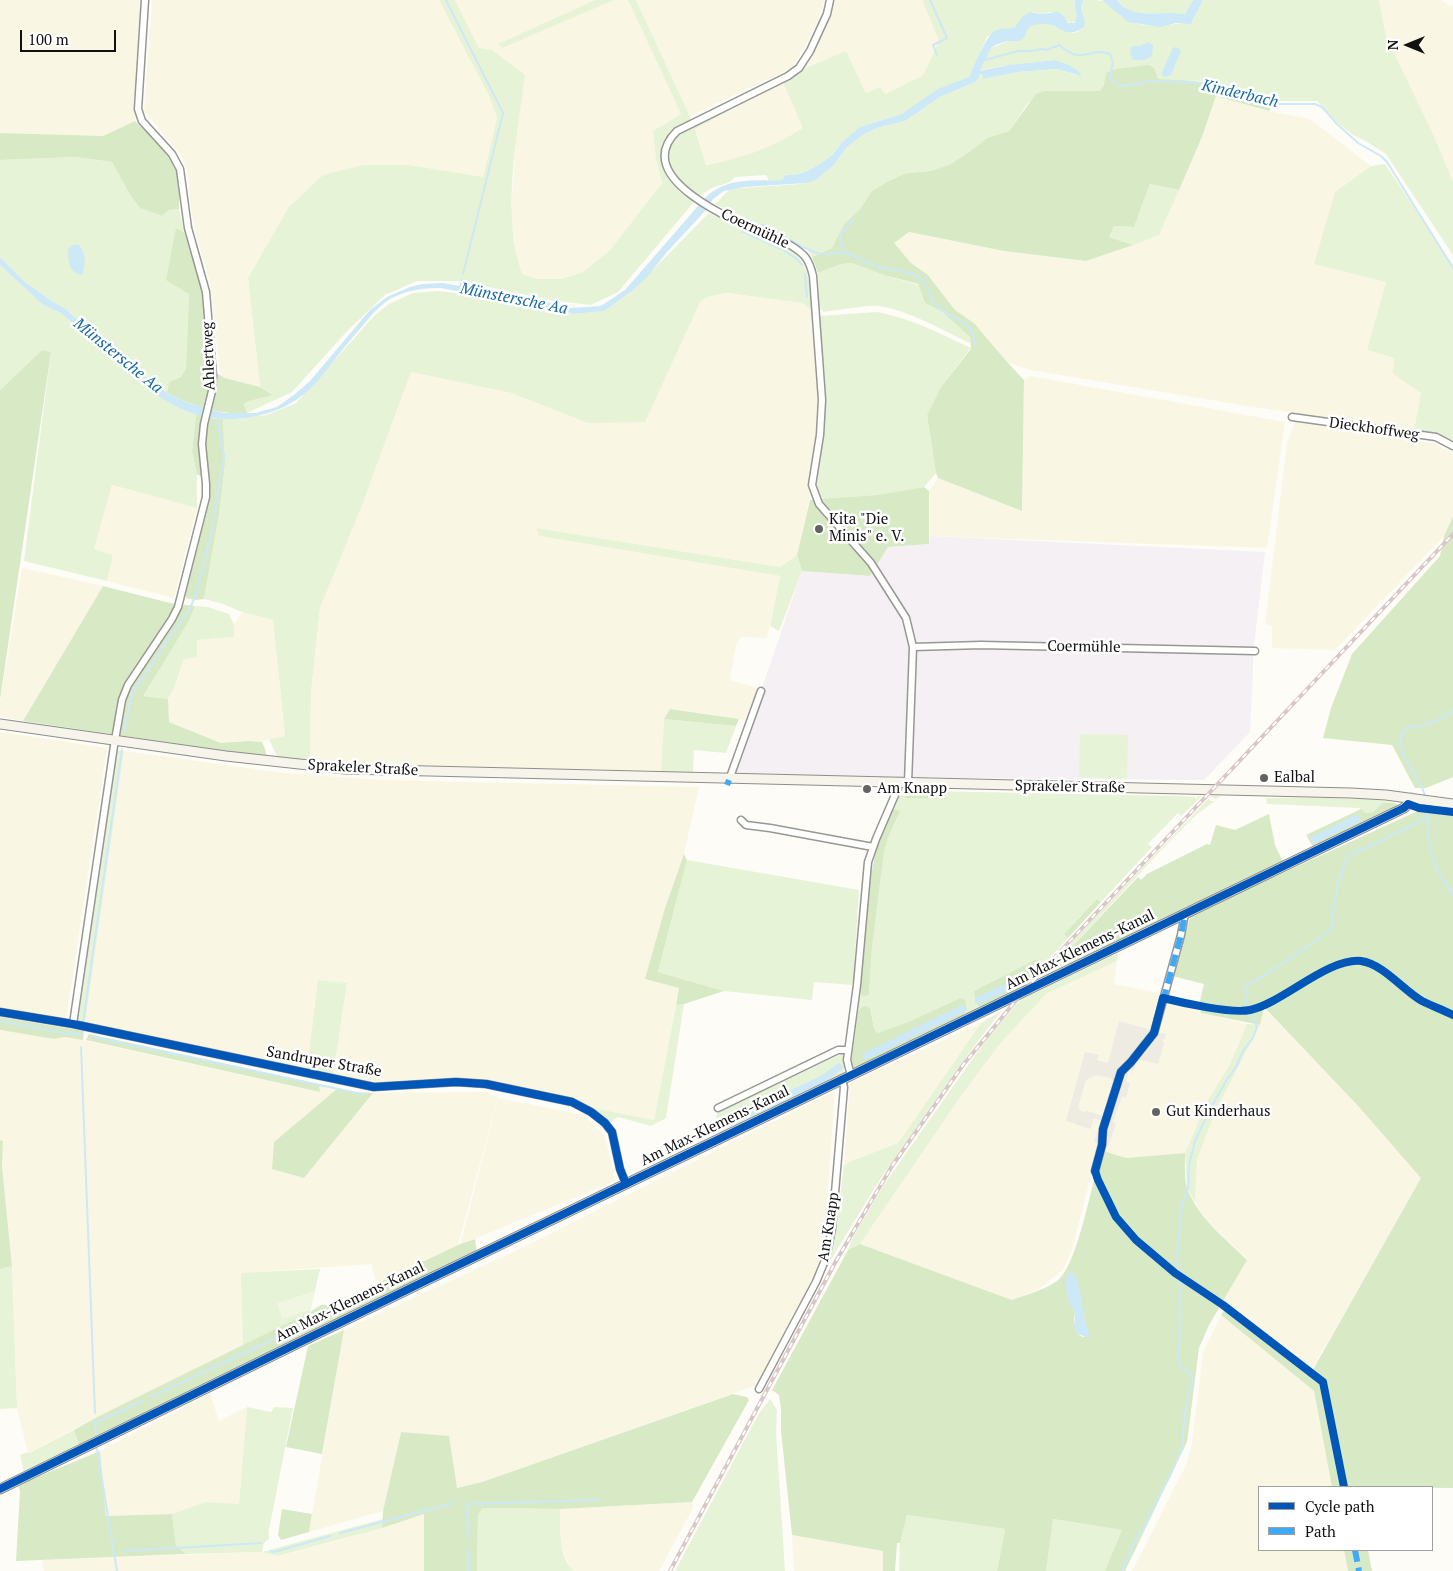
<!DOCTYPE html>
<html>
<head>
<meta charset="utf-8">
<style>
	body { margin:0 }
	#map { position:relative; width:1453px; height:1571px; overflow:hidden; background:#fdfcf7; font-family:"PT Serif",serif }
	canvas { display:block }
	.legend { position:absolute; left:1258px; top:1486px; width:175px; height:65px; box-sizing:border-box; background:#fff; border:1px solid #a0a0a0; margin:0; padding:6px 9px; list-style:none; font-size:15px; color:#111 }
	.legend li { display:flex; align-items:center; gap:10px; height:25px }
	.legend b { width:25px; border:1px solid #a0a0a0 }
	.north { position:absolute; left:1383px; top:20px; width:50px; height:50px; -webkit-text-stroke:4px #fff; paint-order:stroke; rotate:270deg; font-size:14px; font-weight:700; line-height:20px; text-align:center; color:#111 }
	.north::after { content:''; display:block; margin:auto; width:18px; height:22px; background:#111; clip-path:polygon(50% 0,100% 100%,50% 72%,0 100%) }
	.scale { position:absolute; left:20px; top:30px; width:96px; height:22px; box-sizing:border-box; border:2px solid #111; border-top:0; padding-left:6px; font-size:15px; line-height:18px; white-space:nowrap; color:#111; -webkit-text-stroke:4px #fff; paint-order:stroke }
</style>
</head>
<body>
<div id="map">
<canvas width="1453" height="1571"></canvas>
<ul class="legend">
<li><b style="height:6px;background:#0057b8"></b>Cycle path</li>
<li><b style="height:6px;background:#3fa9f5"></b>Path</li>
</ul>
<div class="north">N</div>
<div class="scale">100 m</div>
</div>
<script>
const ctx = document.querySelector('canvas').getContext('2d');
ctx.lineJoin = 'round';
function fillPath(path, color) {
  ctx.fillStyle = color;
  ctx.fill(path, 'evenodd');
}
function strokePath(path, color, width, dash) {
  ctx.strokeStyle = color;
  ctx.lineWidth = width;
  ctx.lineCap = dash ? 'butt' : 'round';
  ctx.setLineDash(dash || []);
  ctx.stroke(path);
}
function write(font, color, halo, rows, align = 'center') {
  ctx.font = font + ' "PT Serif",serif';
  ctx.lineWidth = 5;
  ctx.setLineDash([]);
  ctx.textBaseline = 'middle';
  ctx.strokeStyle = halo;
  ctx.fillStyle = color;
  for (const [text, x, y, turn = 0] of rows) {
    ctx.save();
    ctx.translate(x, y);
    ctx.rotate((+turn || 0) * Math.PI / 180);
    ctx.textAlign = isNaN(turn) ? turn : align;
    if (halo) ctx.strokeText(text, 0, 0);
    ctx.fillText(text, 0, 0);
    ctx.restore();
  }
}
const industrial = new Path2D(`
	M930,536l335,16 -11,94 -4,86 -46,48 -472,-4 70,-205 68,5 18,-29 41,-3z`);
const farmland = new Path2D(`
	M0,0h142l-7,121 -32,15 -103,-3z
	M152,0h287l50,96 8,22 -14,59 -74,-12 -161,113 12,109 -35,-9 -5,-4 -10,-92 -14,-47 -6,-33 -2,-30 -8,-18 -36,-43z
	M455,0h140l-97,44 116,-44h14l53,114 -21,12 -4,33 6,24 -52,67 -27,22 -22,7h-24l-15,-5 -4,-10 -7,-49 4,-65 -36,-102z
	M636,0h188l-2,9 -13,30 -17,29 -102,48z
	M835,0h87l17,41 -16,34 -39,19 -18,-1 -20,-42 -43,18z
	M1379,0h62l12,7v174l-20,-47 -47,-98z
	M783,82l21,46 -33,18 -32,12 -33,7 -11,-36z
	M1216,96l53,15 41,8 61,47 -36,26 51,90 -19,68 27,8v16l27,19 -7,37 -167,-24 -217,-36 -22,-7 -34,-40 -19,-13 -27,-35 -17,-12 -18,-20 15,-11 96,19 82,10 73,-26 43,-98z
	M727,293l76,10 9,8 8,90 -3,33 -7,48 1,10 -14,63 -17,12 -244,-39 3,8 241,40 -13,62 -27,-1 -4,9 -6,34 28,8 -13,32 -75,-11 -6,10 -3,52 -316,-7 -36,-3 2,-69 9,-84 41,-100 50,-136 100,21 77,30 112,-121 7,-5z
	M1030,376l255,46 -18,126 -337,-12 -1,-45 9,-13 84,33 2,-131z
	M1295,422l137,21 21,10v63l-9,20 -109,114 -63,-2v-22l-7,-2 22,-181z
	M112,485l85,23 -23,90 -67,-17 6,-26 -19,-6z
	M22,568l81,18 -80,135 -23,-4v-15z
	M242,612l31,8 12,116 -16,3 -7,3 -13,-1 -27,2 -53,-21 -1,-23 6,-11 10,-29 13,-19 37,-3v-12z
	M0,732l107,16 -41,273 -66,-12z
	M124,751l160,22 98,7 317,7 -15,67 -19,54 -19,71 33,9 -25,132 -65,-13 -15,-9 -87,-16 -110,2 -44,-8 14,-93 -40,80v8l-222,-47z
	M1117,961l-3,23 86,17 1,12 46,11 -17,40 -22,36 -23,53 -59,5 -28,-9 -26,101 -9,20 -24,19 -27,11 -152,-56 99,-145 39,-53 48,-52z
	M1263,1007l96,100 63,71 -110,191 -88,-69 23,-41 -41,-39 -11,-17 2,-43 18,-48 45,-86z
	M981,1023l-83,120 -54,21 6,-81z
	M0,1030l54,9 11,-2 18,3 236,52v-8l19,4 -64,54 30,36 69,-85 114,-1 11,5 -40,148 -82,39 -4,-20 -130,9 1,73 -146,71 -69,36 -11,-45 -5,-142 -10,-100 1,-25 -3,-1z
	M835,1091l-10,140 -6,35 -62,119 -275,97 -25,6 -56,-56 -18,79 -74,21 35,-202 186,-86z
	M498,1098l85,17 22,21 10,45 -155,64z
	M1221,1315l93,76 18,96h-73v63h85l4,21h-216l54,-106 6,-23 11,-89z
	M210,1393l9,28 28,-14 -8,98 -34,-3 -33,12 -66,2 -6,-65z
	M692,1502l1,6 -34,63h-85l-4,-3 -11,-27 1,-32z
	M424,1514v57h-380l-2,-11 220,-8 16,4 55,-14z
	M792,1535l92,16 -1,20h-89z`);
const green = new Path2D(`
	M439,0h16l24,48 13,2 33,25c-8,63 -24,137 -3,199l15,5h24l22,-7 27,-22 52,-67 -6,-24 -3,-28 28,-17 -53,-114h8l58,125 37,-15 -36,19 11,36c37,-7 65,-17 97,-37l-20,-46 20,-13 43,-18 20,42 14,-6 5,7 38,-19 16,-34 -17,-41h153c-2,8 3,13 1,21l-5,2 -5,-2 -3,-6 -14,-3 -8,2 -7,-2 -19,15 -17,3 -11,7 -18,40 -67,37 -42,13 -17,14 -15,18 -21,12 -8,3 -13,1 -5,5h-12l-3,-5 -31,2 -5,5 -18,6 -13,8 -81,96 -27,13 -42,-5 -88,-19h-44l-32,14 -36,34 -57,63 -45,21 -3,-9 5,-3 23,-7 -12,-7 -12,-109 41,-71 34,-32 40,-10h46l74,12 14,-59 -8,-22z
	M595,0h19l-112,48 -4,-4z
	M1084,0c6,0 14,0 19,1 12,5 14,16 28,21 20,7 41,1 61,1l11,-23h176l7,36 47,98 20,47v74l-67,-101 -19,-12 -14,-7 -15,-12 -21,-22h-42l-26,-10 -48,-10 -44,-2 -2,-10 -51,16 -5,6h-54l-17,12 -19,28 -22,7 -18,14 -20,13 -19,6 -23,2 -35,18 -12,18 -16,15 -12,24 -20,9 -7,-11 -90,-42 15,-15 70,-5 16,-4 17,-14 14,-19 16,-12 14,-7 28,-7 35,-24 37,-16 3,-7 3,1v4l35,-7 39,-3 22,7 -24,-16 -53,6 -22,5 11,-23 18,-7h8c5,-4 9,-13 14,-15 19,-10 31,9 43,7 3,0 7,-4 10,-6 2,-10 -7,-19 0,-27z
	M1117,0h76l-8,14 -48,-1 -10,-3z
	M75,157l37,5 18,33 10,13 22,8 7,-6 10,-1 5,23 -8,-4 13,66 -3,74 -5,9 -12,5 -2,11 -66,-51 -35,-33 -16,-9 -25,-18 -25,-25v-97z
	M1385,164l68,101v177l-15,-8 -24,-4 7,-37 -28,-19 1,-16 -27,-8 19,-68 -72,-18 21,-72 36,-26z
	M1150,184l29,6 -20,45 -26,10 -24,-8 5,-11 20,1z
	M709,213l86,39c16,19 15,35 17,59l-9,-8 -76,-10 -20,4 -7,5 -55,120 -57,1 -77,-30 -100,-21 -50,136 -41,100 -9,84 -1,65 -4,3 -28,-1 -9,-20 16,-3 -12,-116 -31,-8 -19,-8 -19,-5 15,-84 6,-51 -2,-46 16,1 28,-4 29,-12 79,-88 14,-11 24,-11 25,-2 35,4 101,19 30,-3 27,-19z
	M852,263l32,12 34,10 7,18 16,8 29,26v6c-26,-12 -62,-33 -91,-37 -14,-1 -39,4 -55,6l-5,-4 -1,-35 23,-9z
	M0,265l43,40 18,8 116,94 19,7 -4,38 5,22v34l-85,-23 -18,64 19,6 -6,26 -83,-20 27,-209 -9,-2 -42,40z
	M877,312c34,6 63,22 94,36l-30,39 -14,28 9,58 -12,14 -47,8 -53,5c-15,-19 -3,-45 -1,-66 5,-39 -1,-79 -4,-118z
	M536,528l244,39 17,-12 5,16 -23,60 -9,-5 10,-50 -241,-40z
	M195,606l13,1 21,7 5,11v12l-37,3v17l-13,2 -10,29 -6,11 -26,-3 47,-75z
	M664,719l72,7 -10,27 -32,-3 -1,22 -32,-1z
	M1080,734l48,1 -1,44 -48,-2z
	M116,750l8,1 -39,273 -8,-2z
	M901,790h6l-2,6 39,-3 -19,-2 255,5 15,1 1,2 2,-1 -2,-2h6l-23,22 2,-2 -3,-3 -30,31 4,3 -51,55 -4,-3 -33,35 4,4 -27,30 -5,-9 -62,32 1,12 4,3 5,1 -25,12 8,-9 -7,-12 -52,24 -31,11 -3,-5 -4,-20h-10l-2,3 2,-19 3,5 6,-2 3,-47 12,-96 4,-14 10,-21 -4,-8 -1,2z
	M1211,796h10l-5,3 -5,-2 -2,2 2,2h4l-18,13 -31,31 -99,107 -1,8 4,4 -34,19 42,-48z
	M1266,798c20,0 123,-2 133,7l-2,2 -3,-4h-9l-12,9 -7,1 -7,-5 -92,-4z
	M687,860l172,30 -6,95 -39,-3 -2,18 -88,-9 -66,-19z
	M1118,953l-1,8 -71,33 -48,52 -39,53 -99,145 -12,6 4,-11 33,-56 103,-146 33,-38z
	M318,980l29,3 -14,93 -26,-5z
	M684,1004l-18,114 -15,8 -33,-9 -9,6 -20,-16 65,13 22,-115z
	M1001,1011l-43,57 -79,113 -55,90 12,-40 8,-67 54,-21 83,-120z
	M1247,1024l13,1 -45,87 -18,48 -2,43 -8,-16 -2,-34 23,-53 22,-36z
	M842,1054l3,7 -2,14 -123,60 -4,-19 3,-5z
	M12,1266l5,142 -17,1v-140z
	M320,1269l-10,43 -67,34 -2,-73z
	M770,1399l7,11 -1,22 9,139h-110l83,-156z
	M247,1407l24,5 3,-5 19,1 -24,122v9l-5,4 -2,9 121,-33 -1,9 -104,28 -16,-4 -76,2 -10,-9 -4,-31 33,-12 34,2z
	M74,1430l5,15 -55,27 -4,-17 7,-3 2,1z
	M483,1508l77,1c0,19 -2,49 14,62h-97l1,-56z
	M907,1515l98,14 -8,42h-98l1,-28z
	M1052,1519l71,11 -18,41h-59z`);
const forest = new Path2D(`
	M1149,65l6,4 3,10c42,1 77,6 117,22l-6,10 -53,-15 -14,41 -23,53 -29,-6 -16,43 -20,-1 -5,11 24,8 -47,16 -82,-10 -95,-19 -15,11 17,20 17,12 27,35 19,13 34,40 16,17 -2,131 -84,-33 -2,-5 -9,-58 14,-28 30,-38 -1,-12 -29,-26 -16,-8 -7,-19 -34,-9 -32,-12 -11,1 -23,9 -6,-16 20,-9 12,-24 16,-15 12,-18 17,-10 18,-8 23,-2 19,-6 20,-13 18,-14 22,-7 27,-37 9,-3h54l5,-6 2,-12 10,-4z
	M135,121c12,12 35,30 40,44 5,14 4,30 4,44l-10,1 -7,6 -22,-8 -10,-13 -18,-33 -37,-5 -75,3v-27l103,3z
	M176,228l8,4 19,59 7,78 15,9 35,9 13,8 -24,6 -5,3 3,9c-28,2 -55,-7 -80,-20l2,-11 12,-5 5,-9 3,-74 -23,-14z
	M42,350l9,2 -51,348v-310z
	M196,414l21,5 6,-1 2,46 -6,51 -15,84 -9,1 -9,-2 -1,-5 24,-97v-15l-12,-7 -5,-22z
	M924,487l5,4v53l-41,3 -18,29 -68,-5 -5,-16 13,-55 67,-5z
	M1453,516v261l-27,11h-11l-23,-43 -69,-7 8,-30 21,-54 88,-98 4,-20z
	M103,586l67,17 25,3 -6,15 -46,75 25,3 1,23 52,21 28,-2 13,1 3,7 2,8 -244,-36z
	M670,709l69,10 -3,7 -72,-7z
	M907,790l37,3 1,6 -40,-1z
	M1383,803h12l2,4 -83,40 -2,-2 -6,-10 55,-26 5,4 7,-1z
	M894,809l4,1 2,2 -12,26 -4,14 -12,96 -3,47 -6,2 -3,-5c4,-47 6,-146 34,-183z
	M1420,810l33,3v675l-121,-1 -18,-96 -93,-76 4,-6 85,66 111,-197 -62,-71 -95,-100 -4,18 -59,-12 -1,-12 4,-17 -32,-8 19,-61z
	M1269,814l6,31 8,17 -213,102 -3,-2 -1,-7 1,-3 71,-75 3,3 6,-6 60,-30 3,1 6,-20 19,5z
	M684,854l3,6 -29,112 66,19 -40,13 -8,1 3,-17 -34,-9 20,-71z
	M1097,899l4,3 -33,36 -2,-1 -2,-3z
	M1036,959l4,4 1,5 -21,22 -36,17 -5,-1 -4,-3 -1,-12z
	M960,998l5,2 2,10 -8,9 -102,50h-3l-3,-4 7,-53 2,-4 6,-2 4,2 4,20 3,5 31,-11z
	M0,1017l84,14 -1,9 -18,-3 -11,2 -54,-9z
	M89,1034l230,50 1,8 -234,-52z
	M338,1088l15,4 20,1 -69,85 -32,-9 2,-27z
	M0,1140l3,1 -1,25 10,100 -12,3z
	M1098,1149l28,9 59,-5c0,11 -1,25 2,35 11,30 38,50 60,72l-38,65 -10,23 -12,94 -62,129h-20l17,-41 -69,-11 -7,52h-49l8,-42 -98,-14 -7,28h-3l-2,28h-12v-20l-91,-16 -11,-104v-22l-2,-14 -7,-5 76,-140 12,-6 152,56c13,-5 36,-11 46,-20 17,-13 31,-81 37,-104l-1,-6zM1078,1287l6,31 5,17 -6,2 -6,-3 -3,-13z
	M475,1239l2,13 -398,193 -5,-15 23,-13 213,-105 11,-7h8l5,5 42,-26 82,-39z
	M344,1330l-22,124 -36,-7 22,-101z
	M733,1394l14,3 2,3 -57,102 -132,7 -77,-1 -5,7 -1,56h-53v-57l-42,14 1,-17 18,-79 48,4 8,52 25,-6z
	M100,1451l6,65 66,-2 4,31 10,9 -170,7 4,-70 -2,-6z
	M282,1509l30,5 -3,18 -28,8 -3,-5z
	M1344,1550h24l4,21h-24z`);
const pitch = new Path2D(`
	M315,1291l-5,19 -28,9 -5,-16z`);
const plaza = new Path2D(`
	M1154,1019l6,1 -3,12 9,2 -1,5h-2l-1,3 2,1 -6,21 -21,-5 -3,11h-5l-3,12 4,1 -4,15 -4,-2 -2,6 -7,20 3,2 -8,23 -14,-5 7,-21 -7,-3 -4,11 -24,-8 19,-69 14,3 -2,5 11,3 11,-42 32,9zM1096,1075l15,3 2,4 -10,34 -16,-5 -3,1 -4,-2 -2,-3 8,-27z`);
const water = new Path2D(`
	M1075,0h9c-8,9 4,17 0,27 -21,15 -22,-5 -44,-3 -19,2 -10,11 -19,16 -3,2 -8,1 -12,1 -6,1 -13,3 -18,7l-11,23 29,-6 46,-5 16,6 10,8v2l-24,-7 -39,3 -35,7v-4l-3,-1 -3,7 -37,16 -35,24 -28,7 -14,7 -16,12 -14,19 -17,14 -10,3 -61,4 -21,4 -11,8 -7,11 -39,42 -19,24 -17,16 -27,19 -30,3 -133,-26c-18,0 -35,2 -51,11 -15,9 -25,25 -37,38 -13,15 -25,32 -38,47 -35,37 -91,44 -136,24 -21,-10 -38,-26 -55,-41 -21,-18 -42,-36 -63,-54l-18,-8 -43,-40v-8l25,25 25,18 16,9 35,33 66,51 21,10 24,7 12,3h31l22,-6 17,-12 16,-14 60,-71 17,-13 23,-10 12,-3 21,-1 100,18 27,7 31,-2 24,-16 80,-92c21,-21 48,-17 76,-18l5,-5 13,-1 8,-3 16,-9 9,-7 11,-14 17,-14 42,-13 36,-25 31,-12c5,-11 17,-42 27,-47 6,-2 13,-1 19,-3l7,-10 8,-5 11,2 17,-2 5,3 5,8h6c6,-7 -1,-15 1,-23z
	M1102,0h15c15,21 42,10 64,14h4l8,-14h10l-12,24 -15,-1 -16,4 -32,-5z
	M1148,42l5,3 -1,11c-5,4 -14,6 -20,3l-2,-8 2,-5h8z
	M1176,47l5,4 -10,24 -7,2 -2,-2v-3l11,-24z
	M78,244c8,9 7,17 5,29l-3,2c-11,-4 -12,-14 -12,-25l3,-4z
	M1069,1272l4,1c8,12 8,30 11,44 1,5 4,10 5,16v2l-2,2 -10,-3c-4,-7 -2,-12 -2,-20 0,-4 -4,-6 -5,-10 -4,-8 -6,-25 -1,-32z`);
const stream = new Path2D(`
	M446,0l57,113 -40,161
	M930,0l17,38 -14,7 4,10
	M985,60l33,-9h13l12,-2 4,1 12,-5c26,22 29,1 51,9l3,8 -3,16 3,4 6,3 6,1 28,-5 32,1 27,3 24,5 36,14h43l7,3 15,17 21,19 23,13 6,6 66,106
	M742,232l6,1 9,-7 6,-1c16,7 43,26 58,29 8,1 16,-2 23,-1 11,2 21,10 32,13 13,4 28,4 41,10 13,6 10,21 20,30 15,16 36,11 38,38
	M748,234c14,7 46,18 54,31
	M843,252l-3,-17 13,-16
	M805,274l2,23
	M460,287l2,-7
	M124,732l8,-38 58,-86 5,-11 17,-67 12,-74 -7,-38
	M1425,796c-4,-20 -37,-47 -19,-68 16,-1 34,-7 47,-17
	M1426,803l4,45 8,24 15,23
	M0,1021l69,13 11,-1 2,-5
	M83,1023l39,-274
	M94,1037l268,57
	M81,1047l14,366
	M151,1397l176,-83
	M95,1421l1,13
	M95,1423l47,-22
	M97,1449l20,122
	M469,1504l130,-4
	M467,1506l1,32
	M340,1533l114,-30
	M468,1549v22
	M124,1551l137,-8
	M271,1551l3,1 56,-16
	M1122,1571l15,-34 9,-12 4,-12 4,-5 7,-16 8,-14 14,-32v-13l3,-27 7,-27 -3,-6 -8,-5 -3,-5 -1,-5 1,-5 1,-80 -3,-11 4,-56 7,-17 1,-24 6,-24 14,-30 17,-30 10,-14 7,-16 10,-13 4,-11 -10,-21 -2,-20c12,-5 86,-53 88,-61 1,-5 -1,-10 0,-15 3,-19 8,-40 16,-56l24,-9 55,-28`);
const canal = new Path2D(`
	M1314,840l42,-21
	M979,1000l41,-19
	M866,1056l96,-47
	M723,1126l100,-47 16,-12`);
const street = new Path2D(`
	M830,0l-3,14 -17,37 -11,17 -11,8 -111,55c-53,52 80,99 113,114 15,9 19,14 23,31l9,124 -2,35 -8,50 7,19 52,59 35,55 7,29 -5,136
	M1292,417l144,20 17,9
	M913,647l68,-2 274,6
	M729,780l32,-89
	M741,820l5,5 24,3 103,19
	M0,1012l73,12 301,63 82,-5 30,2 86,18 19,10 14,11 7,9 8,37 6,15
	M73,1024l41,-278 8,-46 6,-15 44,-66 6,-12 28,-110v-13l-4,-40 2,-20 8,-33 1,-15 -7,-84 -18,-64 -8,-59 -8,-15 -30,-33 -4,-12 7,-109
	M851,1076l-4,-16 10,-75 11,-123 8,-23 22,-51v-5
	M718,1108l120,-58h10
	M1095,1171l7,-26 1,-16 18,-57 10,-10 23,-29 27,-98 4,-21
	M759,1389l57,-107 10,-24 6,-30 12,-141 -2,-7`);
const secondary = new Path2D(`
	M0,724l226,32 119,13 1006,24 35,2 67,9
	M0,1489l423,-207 981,-474 4,-4 3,-6`);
const rail = new Path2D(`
	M670,1571l166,-310 56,-95 71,-101 59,-72 46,-50 385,-409`);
const quiet = new Path2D(`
	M727,785l2,-5
	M1163,1001l18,-66 4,-21
	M1355,1550l4,21`);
const cycleway = new Path2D(`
	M0,1012l73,12 301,63 82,-5 30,2 86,18 19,10 14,11 7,9 8,37 6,15
	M1344,1487l-21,-105 -100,-77 -48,-32 -39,-33 -20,-23 -18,-37 -3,-9 7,-26 1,-16 18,-57 10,-10 23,-29 9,-35c20,5 69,16 87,12 33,-7 77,-52 111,-49 22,3 42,29 61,40 10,5 21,9 31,14
	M0,1489l423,-207 981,-474 4,-4 11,4 34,4`);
const markers = [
	[819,529,5,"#646362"],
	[1264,778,5,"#646362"],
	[867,789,5,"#646362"],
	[1156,1112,5,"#646362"]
];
const streetNames = [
	["Coermühle",755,229,25],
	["Ahlertweg",209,356,-92],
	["Dieckhoffweg",1374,429,8],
	["Coermühle",1084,647,1],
	["Sprakeler Straße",363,768,3],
	["Sprakeler Straße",1070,787,1],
	["Am Max-Klemens-Kanal",1080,950,-26],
	["Sandruper Straße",324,1062,10],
	["Am Max-Klemens-Kanal",715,1126,-26],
	["Am Knapp",829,1227,-81],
	["Am Max-Klemens-Kanal",350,1302,-26]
];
const poiNames = [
	["Kita \"Die",829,520],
	["Minis\" e. V.",829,537],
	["Ealbal",1274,778],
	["Am Knapp",877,789],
	["Gut Kinderhaus",1166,1112]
];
const waterNames = [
	["Kinderbach",1240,94,13],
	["Münstersche Aa",514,299,11],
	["Münstersche Aa",118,356,39]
];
fillPath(industrial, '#f5f0f3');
fillPath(farmland, '#f9f7e4');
fillPath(green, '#e7f3d7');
fillPath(forest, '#d8eac5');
fillPath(pitch, '#f0f6e1');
fillPath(plaza, '#edebe2');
fillPath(water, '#cde8f7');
strokePath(stream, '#cde8f7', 2);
strokePath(canal, '#cde8f7', 7);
strokePath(street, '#979795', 9);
strokePath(secondary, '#8e8d8b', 11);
strokePath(street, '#fffffe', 6);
strokePath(secondary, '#f6f4eb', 9);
strokePath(rail, '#d9c6c7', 4);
strokePath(rail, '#fff', 2, [5.5]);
strokePath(quiet, '#3fa9f5', 6, [12, 6]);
strokePath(cycleway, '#0057b8', 8);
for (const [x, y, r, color] of markers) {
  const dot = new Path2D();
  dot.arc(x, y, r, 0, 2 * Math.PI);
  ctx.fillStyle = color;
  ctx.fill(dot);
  strokePath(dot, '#fff', 2);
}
write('15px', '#111', '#fff', streetNames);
write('15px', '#111', '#fff', poiNames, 'left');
write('italic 16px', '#1768a6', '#fff', waterNames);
</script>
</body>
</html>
